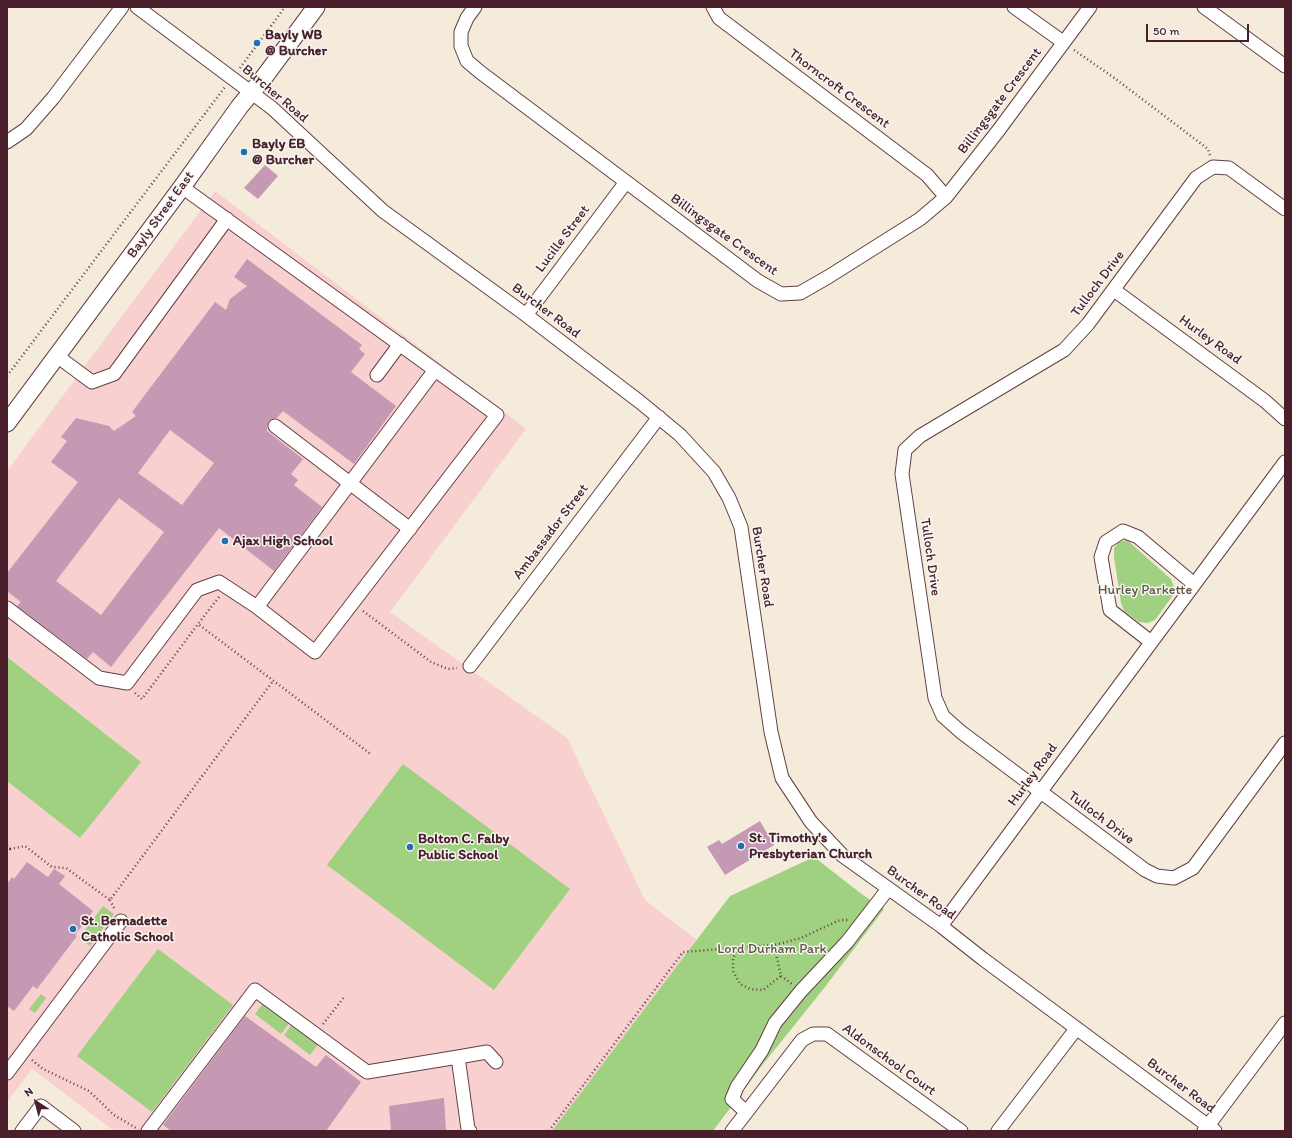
<!DOCTYPE html>
<style>
body{margin:0}
#map{position:relative;width:1292px;height:1138px;overflow:hidden;background:#f5ebdb;font-family:Itim,sans-serif}
canvas{display:block}
.frame{position:absolute;inset:0;border:8px solid #4a1f2b;pointer-events:none}
.north{position:absolute;left:16px;top:1082px;width:40px;height:40px;-webkit-text-stroke:3px #f6f6f2;paint-order:stroke;rotate:324deg;font-size:11px;font-weight:700;line-height:16px;text-align:center;color:#4a1f2b}
.north::after{content:'';display:block;margin:auto;width:14px;height:18px;background:#4a1f2b;clip-path:polygon(50% 0,100% 100%,50% 72%,0 100%)}
.scale{position:absolute;left:1146px;top:24px;width:103px;height:18px;box-sizing:border-box;border:2px solid #4a1f2b;border-top:0;padding-left:5px;font-size:12px;line-height:14px;white-space:nowrap;color:#4a1f2b;-webkit-text-stroke:3px #f6f6f2;paint-order:stroke}
</style>
<div id="map">
<canvas width="1292" height="1138"></canvas>
<div class="frame"></div>
<div class="north">N</div>
<div class="scale">50 m</div>
</div>
<script>
const context = document.querySelector('canvas').getContext('2d');
context.lineJoin = 'round';
function fillPath(path, color) { context.fillStyle = color; context.fill(path, 'evenodd'); }
const shape = rows => new Path2D(rows.map(r => 'M' + r).join(''));
function stroke(path, color, width, dash) { context.strokeStyle = color; context.lineWidth = width; context.lineCap = dash ? 'butt' : 'round'; context.setLineDash(dash || []); context.stroke(path); }
function write(font, color, halo, rows, align = 'center') {
  context.font = font + ' Itim,sans-serif'; context.lineWidth = 3; context.setLineDash([]); context.textBaseline = 'middle'; context.strokeStyle = halo; context.fillStyle = color; for (const [text, x, y, turn = 0] of rows) {
    context.save(); context.translate(x, y); context.rotate((+turn || 0) * Math.PI / 180); context.textAlign = isNaN(turn) ? turn : align; if (halo) context.strokeText(text, 0, 0); context.fillText(text, 0, 0); context.restore();
  }
}
fillPath(shape([
 [215,191,526,429,390,612,567,738,645,900,697,940,552,1131,114,1131,32,1069,7,1102,7,471]
]), '#f7d0cf');
fillPath(shape([
 [1127,540,1171,579,1174,587,1174,594,1155,620,1148,623,1139,622,1124,611,1121,603,1114,557,1114,548,1119,542],
 [7,657,141,762,80,838,7,781],
 [403,764,570,889,494,990,327,865],
 [814,857,863,895,884,909,825,987,760,1068,713,1131,552,1131,730,896],
 [103,906,114,914,90,946,79,938],
 [158,949,233,1005,152,1112,77,1056],
 [41,994,46,998,35,1013,29,1009],
 [264,1002,290,1022,281,1034,255,1014],
 [293,1023,319,1043,310,1055,284,1035]
]), '#a0d180');
fillPath(shape([
 [265,165,278,176,258,199,244,188],
 [247,259,362,345,359,349,365,354,351,372,396,406,354,464,283,411,277,418,272,419,269,421,267,425,267,431,303,459,291,474,298,480,294,485,322,507,274,571,219,528,111,667,93,652,87,659,17,606,21,602,7,591,7,573,78,482,51,462,67,441,61,437,76,418,109,426,114,431,136,416,132,412,215,302,226,310,230,299,247,286,234,277],
 [170,430,214,463,182,505,138,473],
 [119,498,164,532,101,615,56,581],
 [760,821,774,845,725,875,707,847,719,840,722,844],
 [27,862,48,877,54,869,65,876,59,884,93,911,75,935,77,936,37,989,33,986,14,1011,7,1006,7,884,12,877,14,879],
 [245,1016,316,1067,326,1055,361,1082,326,1131,171,1131,163,1125],
 [444,1098,446,1131,391,1131,389,1106]
]), '#c599b4');
const minor = shape([
 [137,7,272,108,383,211,526,315,640,402,680,435,714,472,729,498,741,527,771,732,782,778,811,822,843,856,941,926,983,959,1215,1131],
 [475,7,467,18,461,32,461,46,467,61,480,72,758,281,781,294,800,293,828,277,920,219,946,197,998,131,1090,7],
 [713,7,719,18,927,175,946,197],
 [1014,7,1063,42],
 [1204,7,1285,66],
 [7,142,26,129,53,98,122,7],
 [1285,209,1229,168,1213,167,1196,178,1088,324,1064,350,920,436,905,450,902,474,935,698,943,716,961,732,1145,870,1157,876,1174,878,1193,868,1285,743],
 [1114,290,1265,401,1285,419],
 [526,315,626,182],
 [57,356,92,382,114,374,227,219],
 [377,375,400,344],
 [275,426,410,529],
 [257,607,315,652,497,415,435,370],
 [7,608,99,678,127,683,197,590,219,582,257,607,435,370,182,187],
 [1151,642,1110,610,1101,557,1106,542,1123,531,1138,537,1194,584],
 [470,666,659,417],
 [941,926,1285,462],
 [458,1057,487,1052,496,1062],
 [7,1073,121,921],
 [746,1112,732,1099,737,1087,762,1050,775,1023,801,991,847,942,888,889],
 [22,1131,41,1106,74,1131],
 [148,1131,255,990,367,1072,458,1057,468,1129,470,1131],
 [732,1131,802,1040,813,1034,827,1034,961,1131],
 [998,1131,1076,1029],
 [1204,1131,1285,1023]
]);
const major = shape([
 [7,423,182,187,240,106,262,80,316,7]
]);
stroke(minor, '#643e45', 15);
stroke(major, '#643e45', 19);
stroke(shape([
 [1074,50,1113,77,1208,149,1210,155],
 [240,68,285,7],
 [7,376,225,87],
 [219,597,198,624,372,755],
 [363,611,431,662,448,669,457,668],
 [135,693,142,699,198,624],
 [7,846,10,849,7,849],
 [10,849,25,846,52,867,66,868,110,900,273,681],
 [110,900,115,910],
 [737,948,733,959,733,971,740,984,750,989,763,990,781,976,774,945],
 [781,976,792,984],
 [323,1024,345,996],
 [32,1060,43,1069,89,1091,114,1115,136,1128],
 [549,1131,683,952,774,945,801,938,840,920,848,920]
]), '#643e45', 2.5, [1, 3]);
stroke(minor, '#fff', 13);
stroke(major, '#fff', 17);
for (const [x, y, r, color] of [
 [257,43,4,"#1f6fb2"],
 [244,152,4,"#1f6fb2"],
 [225,541,4,"#1f6fb2"],
 [741,846,4,"#1f6fb2"],
 [410,847,4,"#1f6fb2"],
 [73,929,4,"#1f6fb2"]
]) { const dot = new Path2D(); dot.arc(x, y, r, 0, 2 * Math.PI); context.fillStyle = color; context.fill(dot); stroke(dot, '#f6f6f2', 1.5); }
write('bold 14px', '#4a1f2b', '#f6f6f2', [
 ["Bayly WB",265,35],
 ["@ Burcher",265,51],
 ["Bayly EB",252,144],
 ["@ Burcher",252,160],
 ["Ajax High School",233,541],
 ["St. Timothy's",749,838],
 ["Presbyterian Church",749,854],
 ["Bolton C. Falby",418,839],
 ["Public School",418,855],
 ["St. Bernadette",81,921],
 ["Catholic School",81,937]
], 'left');
write('14px', '#4a1f2b', '#f6f6f2', [
 ["Thorncroft Crescent",839,89,37],
 ["Burcher Road",275,94,40],
 ["Billingsgate Crescent",1000,101,-53],
 ["Bayly Street East",161,215,-54],
 ["Billingsgate Crescent",724,235,36],
 ["Lucille Street",563,239,-53],
 ["Tulloch Drive",1098,284,-53],
 ["Burcher Road",546,311,37],
 ["Hurley Road",1210,340,36],
 ["Ambassador Street",551,532,-53],
 ["Tulloch Drive",930,557,82],
 ["Burcher Road",762,567,81],
 ["Hurley Road",1033,775,-54],
 ["Tulloch Drive",1101,818,37],
 ["Burcher Road",921,893,36],
 ["Aldonschool Court",889,1060,36],
 ["Burcher Road",1181,1086,37]
]);
write('14px', '#645444', '#f6f6f2', [
 ["Hurley Parkette",1145,590],
 ["Lord Durham Park",772,949]
]);
</script>
